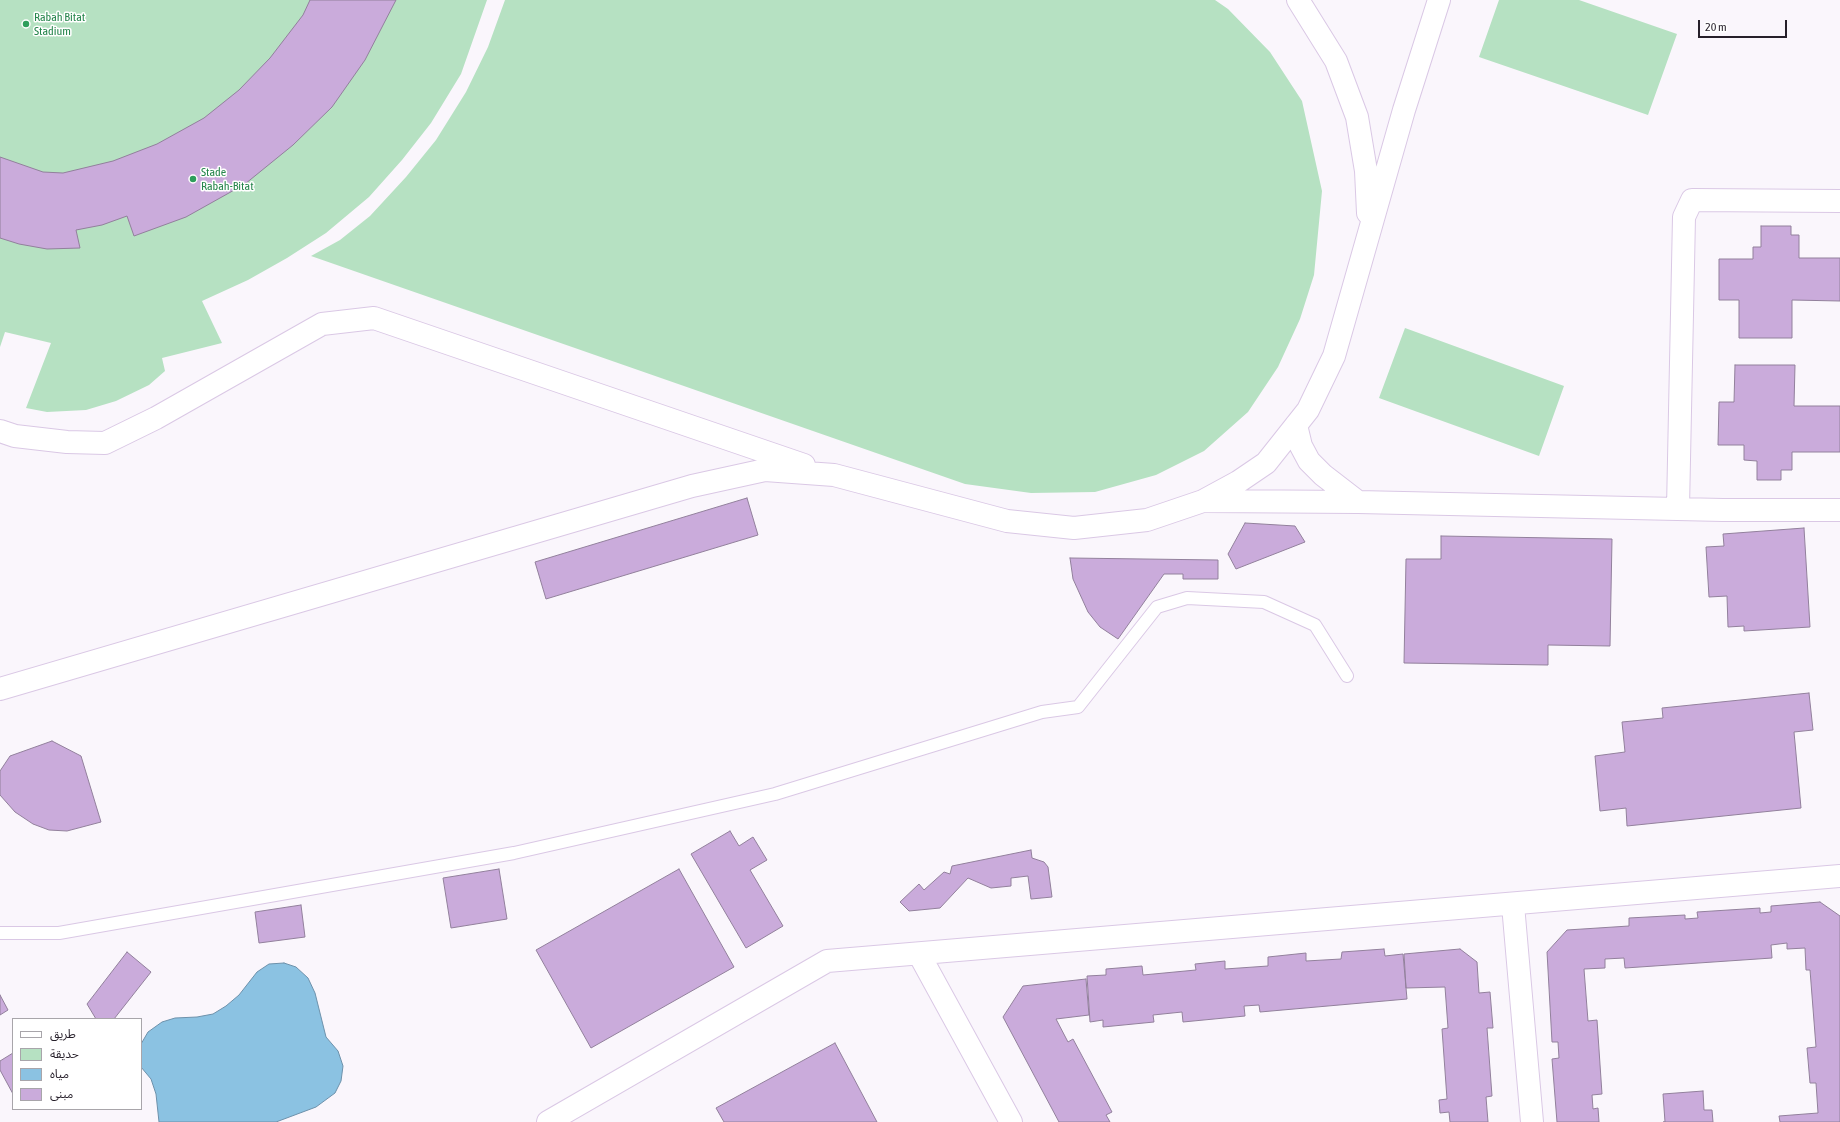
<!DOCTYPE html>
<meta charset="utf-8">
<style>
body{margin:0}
#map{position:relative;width:1840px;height:1122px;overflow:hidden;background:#faf6fc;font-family:"Asap Condensed","Noto Sans Arabic",sans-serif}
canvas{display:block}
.legend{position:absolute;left:12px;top:1018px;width:130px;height:92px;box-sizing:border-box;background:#fff;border:1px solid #a8a5aa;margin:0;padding:5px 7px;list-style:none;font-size:12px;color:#261f2a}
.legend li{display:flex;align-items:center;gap:8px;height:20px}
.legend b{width:20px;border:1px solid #a8a5aa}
.scale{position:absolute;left:1698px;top:20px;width:89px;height:18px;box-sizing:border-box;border:2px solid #261f2a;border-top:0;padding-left:5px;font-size:12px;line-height:14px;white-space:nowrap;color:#261f2a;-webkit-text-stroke:3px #fff;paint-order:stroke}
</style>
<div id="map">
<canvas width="1840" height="1122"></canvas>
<ul class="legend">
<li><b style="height:5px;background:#fff"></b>طريق</li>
<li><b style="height:11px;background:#b6e1c2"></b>حديقة</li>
<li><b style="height:11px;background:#8bc2e2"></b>مياه</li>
<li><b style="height:11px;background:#caabdb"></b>مبنى</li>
</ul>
<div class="scale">20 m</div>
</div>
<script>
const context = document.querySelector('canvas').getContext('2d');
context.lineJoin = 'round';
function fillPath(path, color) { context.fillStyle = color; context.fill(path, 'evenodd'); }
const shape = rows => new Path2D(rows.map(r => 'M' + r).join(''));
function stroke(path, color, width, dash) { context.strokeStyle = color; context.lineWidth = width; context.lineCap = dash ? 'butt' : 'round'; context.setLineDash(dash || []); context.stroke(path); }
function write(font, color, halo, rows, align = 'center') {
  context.font = font + ' "Asap Condensed",sans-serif'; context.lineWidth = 3; context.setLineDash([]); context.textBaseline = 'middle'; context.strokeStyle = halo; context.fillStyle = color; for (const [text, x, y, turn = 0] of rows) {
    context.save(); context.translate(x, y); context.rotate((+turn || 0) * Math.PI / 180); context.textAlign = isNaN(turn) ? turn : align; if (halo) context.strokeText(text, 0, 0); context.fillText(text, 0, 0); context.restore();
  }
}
fillPath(shape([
 [0,0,487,0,461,74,431,123,402,160,369,197,326,233,287,258,248,280,202,301,222,343,162,358,165,371,149,385,116,401,86,410,47,412,26,408,51,343,5,332,0,347],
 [505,0,1215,0,1228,9,1270,52,1302,101,1322,191,1314,275,1300,319,1278,367,1248,412,1204,451,1156,475,1095,492,1031,493,965,484,311,256,340,240,370,216,406,177,436,140,466,92,488,47],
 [1499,0,1579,0,1677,34,1648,115,1479,57],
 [1405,328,1564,386,1539,456,1379,398]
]), '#b6e1c2');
const water = shape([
 [284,963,296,967,308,978,315,993,326,1037,338,1051,343,1066,341,1081,335,1093,316,1107,276,1122,159,1122,156,1094,151,1079,141,1067,141,1044,148,1032,162,1022,175,1018,197,1017,213,1014,226,1006,239,995,257,972,269,964,284,963]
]);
fillPath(water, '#8bc2e2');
stroke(water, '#6d91ab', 1);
const building = shape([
 [310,0,396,0,365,60,332,107,293,145,245,184,186,217,134,236,127,216,102,225,76,230,80,248,47,249,19,244,0,238,0,157,43,172,63,173,113,161,157,144,204,118,239,90,270,58,303,15,310,0],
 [1761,226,1791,226,1791,235,1799,235,1799,258,1840,258,1840,301,1792,300,1792,338,1739,338,1739,300,1719,300,1719,259,1753,259,1753,247,1761,247,1761,226],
 [1735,365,1795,365,1794,406,1840,406,1840,452,1792,452,1792,470,1781,470,1781,480,1757,480,1757,461,1744,460,1744,445,1718,445,1719,402,1734,402,1735,365],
 [747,498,758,535,546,599,535,562,747,498],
 [1245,523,1295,526,1305,542,1236,569,1228,554,1245,523],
 [1804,528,1810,627,1744,631,1744,626,1728,627,1727,596,1709,597,1706,547,1724,546,1723,534,1804,528],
 [1441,536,1612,539,1610,646,1548,645,1548,665,1404,663,1406,559,1441,559,1441,536],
 [1070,558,1218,560,1218,579,1183,579,1183,574,1164,574,1118,639,1100,627,1088,612,1073,579,1070,558],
 [1809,693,1813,730,1794,732,1801,808,1627,826,1626,808,1600,811,1595,756,1625,752,1622,722,1663,718,1662,708,1809,693],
 [52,741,81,756,101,822,67,831,49,830,33,824,15,812,0,795,0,771,10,756,52,741],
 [730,831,739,846,753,837,767,860,750,870,783,926,746,948,691,854,730,831],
 [1031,850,1032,858,1044,862,1048,867,1052,897,1031,899,1028,876,1011,878,1011,886,991,888,968,878,940,908,909,911,900,902,919,884,924,890,944,872,950,874,952,866,1031,850],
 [499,869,507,919,451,928,443,878,499,869],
 [679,869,734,967,591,1048,536,950,679,869],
 [1820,902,1840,916,1840,1122,1780,1122,1779,1116,1818,1113,1816,1083,1810,1083,1807,1048,1816,1047,1810,970,1806,970,1805,948,1787,949,1787,943,1771,945,1772,958,1625,968,1624,958,1605,959,1605,968,1584,969,1588,1021,1597,1020,1602,1094,1592,1095,1593,1109,1598,1108,1599,1122,1557,1122,1552,1059,1559,1058,1558,1042,1552,1042,1547,952,1567,930,1629,926,1629,918,1685,915,1685,919,1698,918,1697,912,1760,908,1760,913,1771,912,1771,906,1820,902],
 [301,905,305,937,259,943,255,912,301,905],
 [1384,949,1385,956,1403,954,1407,999,1260,1012,1259,1005,1244,1006,1245,1016,1183,1022,1182,1012,1153,1015,1154,1022,1103,1027,1103,1020,1090,1022,1087,976,1106,975,1106,969,1142,966,1143,975,1196,970,1195,964,1225,961,1225,969,1268,966,1268,957,1306,953,1306,961,1341,959,1342,952,1384,949],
 [1460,949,1477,962,1479,993,1490,992,1493,1028,1487,1028,1492,1096,1486,1097,1488,1122,1450,1122,1449,1112,1440,1113,1439,1100,1447,1099,1442,1029,1448,1028,1445,987,1406,988,1404,954,1460,949],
 [127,952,151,972,114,1019,96,1019,87,1004,127,952],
 [1086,979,1089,1015,1056,1019,1068,1042,1073,1039,1112,1112,1106,1115,1110,1122,1059,1122,1003,1017,1023,986,1086,979],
 [0,995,8,1010,0,1015,0,995],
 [835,1043,877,1122,724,1122,716,1108,835,1043],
 [13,1053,13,1094,0,1070,0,1061,13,1053],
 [1703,1091,1704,1110,1712,1110,1713,1122,1663,1122,1665,1122,1663,1094,1703,1091]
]);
fillPath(building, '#caabdb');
stroke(building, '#92809c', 1);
const service = shape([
 [0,933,59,933,514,853,775,794,1042,712,1078,707,1157,607,1187,598,1264,602,1315,625,1347,676]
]);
const minor = shape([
 [1298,0,1336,61,1357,117,1366,171,1368,213],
 [1296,425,1301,446,1309,461,1323,475,1358,502],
 [0,431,15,436,67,442,105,443,156,418,322,324,374,318,804,465],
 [1205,501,1358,502,1723,510,1840,510],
 [1678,508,1684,217,1692,200,1840,201],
 [0,689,692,486,765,470,834,475,1007,521,1074,528,1147,520,1203,501,1238,482,1266,463,1308,410,1334,356,1404,110,1439,0],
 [1513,905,1532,1122],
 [919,954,1011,1122],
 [548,1122,827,961,1840,876]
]);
stroke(service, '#dac8e5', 14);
stroke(minor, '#dac8e5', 24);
stroke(service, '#fff', 12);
stroke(minor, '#fff', 22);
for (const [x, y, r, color] of [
 [26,24,4,"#2e9e5b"],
 [193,179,4,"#2e9e5b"]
]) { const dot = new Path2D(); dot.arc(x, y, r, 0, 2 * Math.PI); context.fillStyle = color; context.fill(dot); stroke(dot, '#fff', 1.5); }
write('12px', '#27864d', '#fff', [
 ["Rabah Bitat",34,17],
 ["Stadium",34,31],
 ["Stade",201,172],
 ["Rabah-Bitat",201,186]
], 'left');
</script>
